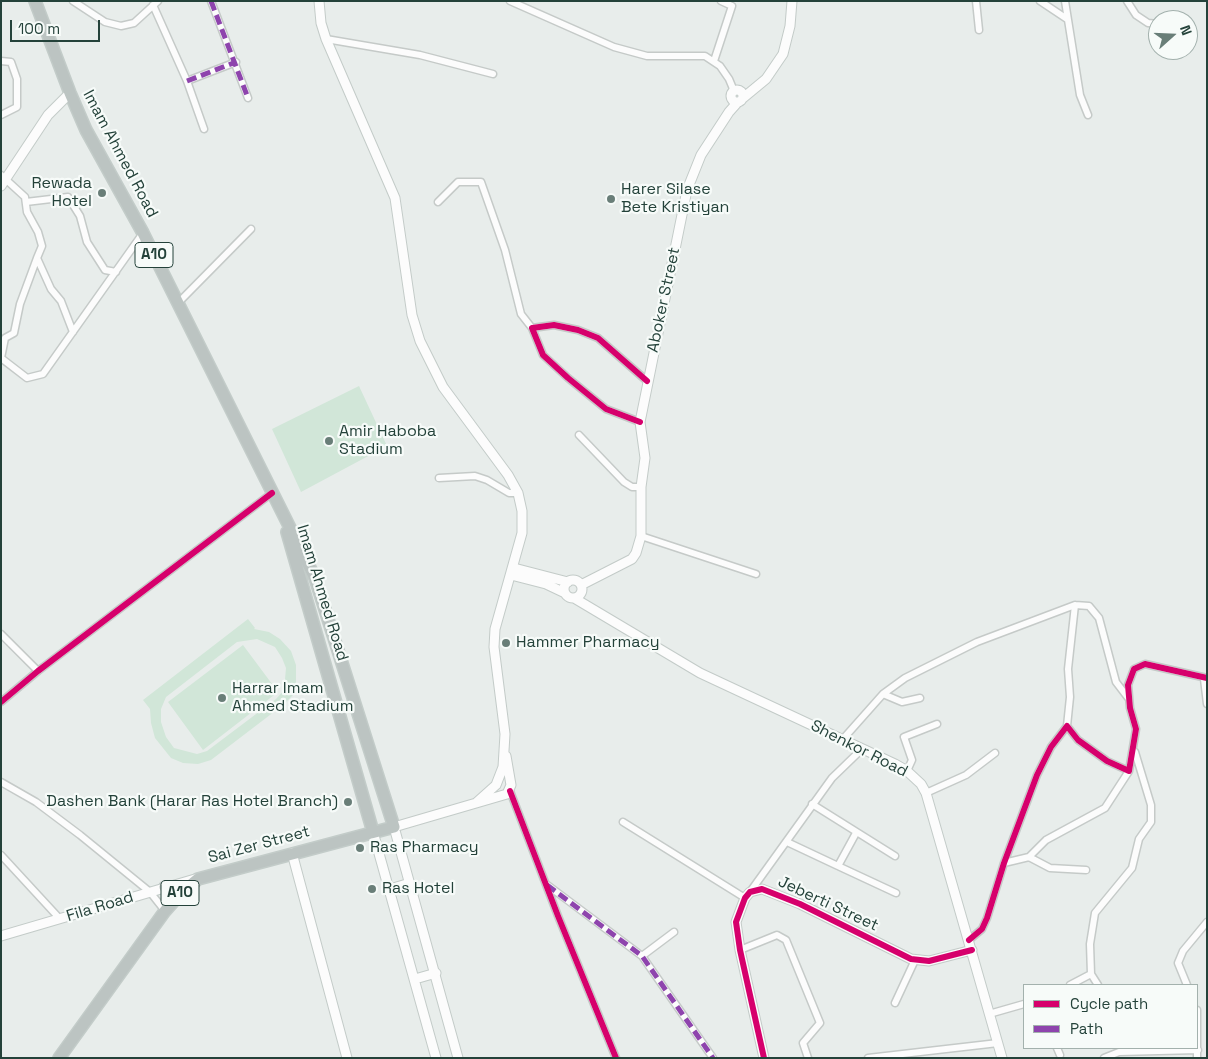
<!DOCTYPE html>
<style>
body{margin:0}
#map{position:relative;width:1208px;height:1059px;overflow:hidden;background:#e8edeb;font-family:"Space Grotesk",sans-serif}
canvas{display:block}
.frame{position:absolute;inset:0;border:2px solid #24423a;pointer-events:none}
.legend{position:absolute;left:1023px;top:984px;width:175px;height:65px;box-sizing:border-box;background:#f7fbf9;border:1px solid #a3b1ad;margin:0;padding:6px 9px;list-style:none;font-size:15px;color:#24423a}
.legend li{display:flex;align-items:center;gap:10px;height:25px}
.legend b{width:25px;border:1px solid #a3b1ad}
.north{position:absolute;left:1148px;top:10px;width:50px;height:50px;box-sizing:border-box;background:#f7fbf9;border:1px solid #a3b1ad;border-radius:50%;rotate:70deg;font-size:14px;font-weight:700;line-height:20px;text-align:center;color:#24423a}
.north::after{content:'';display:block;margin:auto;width:18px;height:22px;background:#697e78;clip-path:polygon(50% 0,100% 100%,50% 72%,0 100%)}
.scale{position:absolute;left:10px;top:20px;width:90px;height:22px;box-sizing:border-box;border:2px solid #24423a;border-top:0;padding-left:6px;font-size:15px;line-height:18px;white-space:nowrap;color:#24423a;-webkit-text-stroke:4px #f7fbf9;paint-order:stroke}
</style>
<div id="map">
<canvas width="1208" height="1059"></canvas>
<div class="frame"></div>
<ul class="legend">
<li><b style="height:6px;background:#d6006c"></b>Cycle path</li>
<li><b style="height:6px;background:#8e44ad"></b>Path</li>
</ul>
<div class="north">N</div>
<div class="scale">100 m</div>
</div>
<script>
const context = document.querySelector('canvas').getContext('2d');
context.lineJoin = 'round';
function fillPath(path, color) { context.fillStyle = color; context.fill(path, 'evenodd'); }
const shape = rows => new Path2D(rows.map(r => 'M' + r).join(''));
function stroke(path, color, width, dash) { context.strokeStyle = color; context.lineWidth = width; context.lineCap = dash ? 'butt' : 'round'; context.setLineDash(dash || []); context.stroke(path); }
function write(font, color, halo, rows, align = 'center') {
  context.font = font + ' "Space Grotesk",sans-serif'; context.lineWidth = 4.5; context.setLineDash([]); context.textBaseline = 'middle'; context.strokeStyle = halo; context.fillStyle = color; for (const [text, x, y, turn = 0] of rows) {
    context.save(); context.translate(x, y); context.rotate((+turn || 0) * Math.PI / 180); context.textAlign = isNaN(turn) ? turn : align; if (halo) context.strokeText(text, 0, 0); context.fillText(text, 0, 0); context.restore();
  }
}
fillPath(shape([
 [359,386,387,446,301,492,272,429],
 [248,619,255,628,254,629,269,632,280,639,291,651,296,665,296,682,293,695,283,705,211,760,198,764,183,763,171,758,155,738,151,723,150,709,143,700],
 [257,639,275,647,282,658,286,668,284,690,276,699,207,751,197,754,174,748,166,737,161,722,161,709,166,697,237,642],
 [243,645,278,692,203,750,168,702]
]), '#d1e6d8');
const street = shape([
 [73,1,105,22,121,26,134,23,158,1],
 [211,1,248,98],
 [510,1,614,47,647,56,705,56,720,66,729,79,734,91],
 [976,1,979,30],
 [1040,1,1067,19],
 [1065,1,1080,95,1088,115],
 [1127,1,1136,15,1148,23,1158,24],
 [153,5,187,81,204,129],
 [326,39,420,55,493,74],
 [1,61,11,62,17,79,17,107,1,115],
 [714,61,732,6,721,1],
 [187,81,236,62],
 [1,175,25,197,27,212,38,232,42,246,37,258,51,289,61,301,73,332],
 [26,202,68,197,80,216,87,242,105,270,116,272],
 [438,202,458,182,481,182,505,250,521,314,532,328],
 [178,303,251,229],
 [1,358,27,378,43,374,143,233],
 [1,358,5,338,14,333,20,304,37,258],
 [640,422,606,409,568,378,543,355,532,328,554,325,578,330,598,338,647,381],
 [579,435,624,482,632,487,641,487],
 [439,478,475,476,487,480,509,493,518,493],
 [641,536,756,574],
 [1,634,38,671],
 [1204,679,1207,704],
 [883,694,902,702,920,698],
 [1,702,38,671,272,493],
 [1067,726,1070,697,1068,669,1075,605],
 [843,739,883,694,905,678,977,642,1075,605,1089,606,1099,618,1116,682,1129,699],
 [907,771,912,760,904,737,937,724],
 [1,782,36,802,80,835,150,892,165,911],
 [510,791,558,916,616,1058],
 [926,793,966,775,995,753],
 [812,804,895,856],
 [623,822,745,898],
 [856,833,838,866,896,893],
 [787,842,838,866],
 [1,855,60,919],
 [1029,857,1050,868,1086,870],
 [1004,863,1029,857,1046,840,1105,808,1129,771],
 [546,884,642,956,713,1058],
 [750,892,832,778,862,749],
 [969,940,982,929,987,918,1004,863,1037,775,1051,747,1067,726,1078,740,1107,761,1129,771,1136,729,1130,708,1128,685,1134,669,1145,664,1207,678],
 [740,950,777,935,786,940,820,1023,803,1043,808,1058],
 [642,956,674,932],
 [1070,985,1091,974],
 [1098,985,1091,974,1090,944,1095,913,1132,868,1139,839,1151,822,1151,805,1135,752],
 [1187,985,1178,963,1183,951,1207,922],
 [895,1003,915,960],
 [989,1014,1024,1004],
 [1057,1048,1060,1055],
 [868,1058,998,1043],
 [1104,1058,1119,1052,1198,1050],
 [1197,1058,1197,1010]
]);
const secondary = shape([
 [319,1,321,23,326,39,395,198,412,315,420,341,443,387,508,475,518,493,522,511,522,533,495,629,494,647,505,734,503,767,496,785,477,802],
 '731 96a6 6 0 1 1 12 0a6 6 0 1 1-12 0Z',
 [743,98,766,79,783,54,790,26,792,1],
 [1,186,48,115,70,93],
 [514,568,568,582],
 [511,575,546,584,565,593],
 '564 589a9 9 0 1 1 18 0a9 9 0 1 1-18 0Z',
 [581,585,632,559,636,553,641,536,641,487,645,458,640,422,687,190,701,155,729,112,737,103],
 [574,598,700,673,895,764,907,771,921,784,926,793,1002,1058],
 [373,832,436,1058],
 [292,853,347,1058],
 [390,889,410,883],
 [1,936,195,879],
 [415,979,436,973],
 [458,1058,394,827,507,794,511,785,506,756],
 [764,1058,740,950,736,922,745,898,750,892,762,889,800,904,911,959,929,961,972,950]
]);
const highway = shape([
 [35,1,70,93,86,130,143,233,315,578,394,827,198,879,180,894,165,911,59,1058],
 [287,532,373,832],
 [165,887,174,900]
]);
stroke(street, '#c5cac8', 9);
stroke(secondary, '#c3cbc8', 11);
stroke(highway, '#c3ccc9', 14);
stroke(street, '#fcfcfc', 6);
stroke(secondary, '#fcfcfc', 9);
stroke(highway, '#bcc4c2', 11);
stroke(shape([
 [211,1,248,98],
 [187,81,236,62],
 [547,885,642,956,713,1058]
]), '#8e44ad', 5, [10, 5]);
stroke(shape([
 [640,422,606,409,568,378,543,355,532,328,554,325,578,330,598,338,647,381],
 [1,702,38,671,272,493],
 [510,791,558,916,616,1058],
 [969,940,982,929,987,918,1004,863,1037,775,1051,747,1067,726,1078,740,1107,761,1129,771,1136,729,1130,708,1128,685,1134,669,1145,664,1207,678],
 [764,1058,740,950,736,922,745,898,750,892,762,889,800,904,911,959,929,961,972,950]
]), '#d6006c', 6);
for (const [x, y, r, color] of [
 [102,193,5,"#697e78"],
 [611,199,5,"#697e78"],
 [329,441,5,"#697e78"],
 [506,643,5,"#697e78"],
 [222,698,5,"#697e78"],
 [348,802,5,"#697e78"],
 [360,848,5,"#697e78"],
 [372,889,5,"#697e78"]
]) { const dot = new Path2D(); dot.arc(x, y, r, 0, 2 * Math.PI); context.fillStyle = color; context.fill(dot); stroke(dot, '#f7fbf9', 2); }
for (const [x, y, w] of [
 [154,255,38],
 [180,893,38]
]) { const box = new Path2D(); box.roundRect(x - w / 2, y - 12.5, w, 25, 4); context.fillStyle = '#f7fbf9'; context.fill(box); stroke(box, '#24423a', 1); }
write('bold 15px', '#24423a', null, [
 ["A10",154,255],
 ["A10",180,893]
]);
write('16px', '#24423a', '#f7fbf9', [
 ["Imam Ahmed Road",120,154,62],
 ["Aboker Street",664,300,-78],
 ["Imam Ahmed Road",322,593,73],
 ["Shenkor Road",859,749,27],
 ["Sai Zer Street",259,845,-15],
 ["Jeberti Street",828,904,25],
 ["Fila Road",100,907,-17]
]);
write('16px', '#24423a', '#f7fbf9', [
 ["Rewada",92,184,"right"],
 ["Hotel",92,202,"right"],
 ["Harer Silase",621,190],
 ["Bete Kristiyan",621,208],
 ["Amir Haboba",339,432],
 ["Stadium",339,450],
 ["Hammer Pharmacy",516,643],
 ["Harrar Imam",232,689],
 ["Ahmed Stadium",232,707],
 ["Dashen Bank (Harar Ras Hotel Branch)",338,802,"right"],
 ["Ras Pharmacy",370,848],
 ["Ras Hotel",382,889]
], 'left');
</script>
